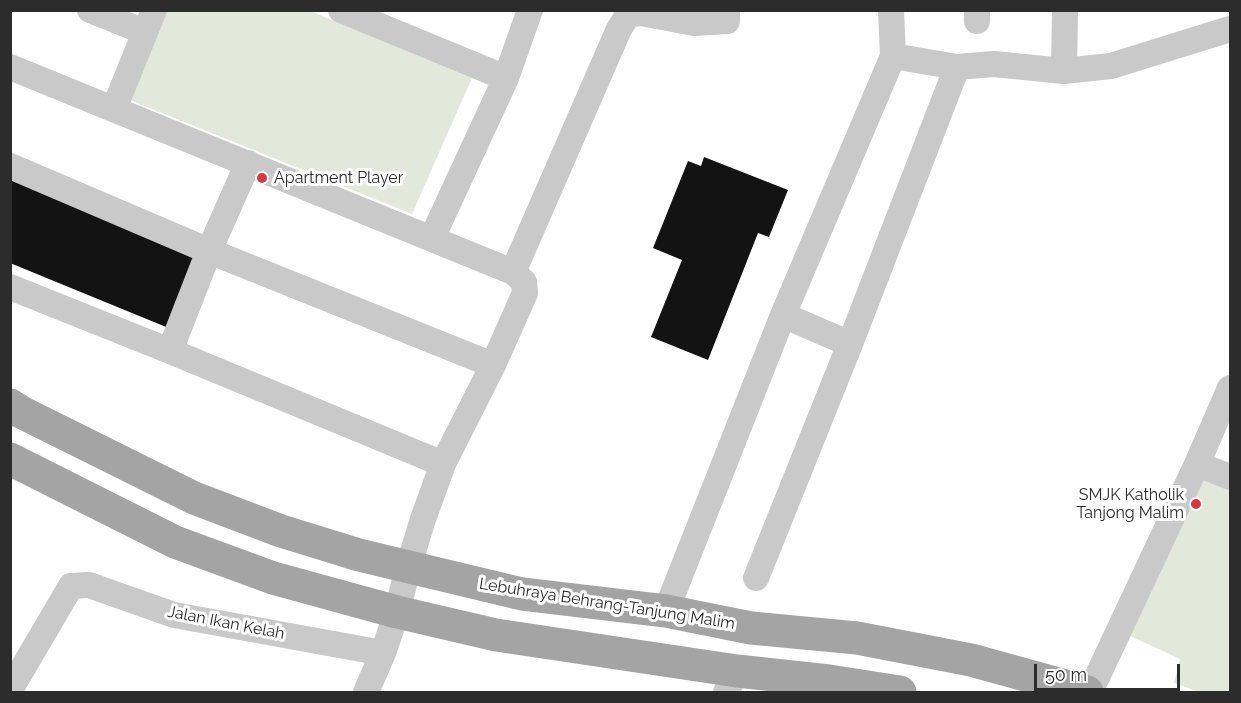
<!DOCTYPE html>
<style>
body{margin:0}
#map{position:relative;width:1241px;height:703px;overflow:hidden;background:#fff;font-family:Raleway,sans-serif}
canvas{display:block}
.frame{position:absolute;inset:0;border:12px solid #2c2c2c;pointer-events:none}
.scale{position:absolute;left:1034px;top:664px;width:146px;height:27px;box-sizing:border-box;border:3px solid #2c2c2c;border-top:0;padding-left:8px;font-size:18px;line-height:21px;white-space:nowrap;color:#2c2c2c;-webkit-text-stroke:4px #fff;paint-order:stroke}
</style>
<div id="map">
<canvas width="1241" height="703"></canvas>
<div class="frame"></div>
<div class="scale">50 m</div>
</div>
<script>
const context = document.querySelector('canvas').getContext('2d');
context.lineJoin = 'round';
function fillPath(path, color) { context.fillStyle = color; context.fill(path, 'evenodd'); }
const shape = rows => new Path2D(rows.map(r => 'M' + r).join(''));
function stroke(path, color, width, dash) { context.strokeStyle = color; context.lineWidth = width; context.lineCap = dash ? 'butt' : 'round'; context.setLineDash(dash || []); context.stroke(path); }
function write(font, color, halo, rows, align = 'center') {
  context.font = font + ' Raleway,sans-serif'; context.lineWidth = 6; context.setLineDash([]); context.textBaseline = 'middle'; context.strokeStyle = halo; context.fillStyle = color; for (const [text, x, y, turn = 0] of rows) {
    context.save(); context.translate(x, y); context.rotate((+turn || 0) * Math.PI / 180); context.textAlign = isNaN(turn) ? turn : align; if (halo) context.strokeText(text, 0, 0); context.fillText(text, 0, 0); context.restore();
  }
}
fillPath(shape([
 [167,11,310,11,472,78,412,214,130,100],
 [1201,480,1215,483,1230,489,1230,692,1199,692,1174,683,1180,659,1128,635]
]), '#e2e9da');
fillPath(shape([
 [704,157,788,190,769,237,758,233,708,360,651,337,682,260,653,248,688,161,701,166],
 [10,179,200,257,171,329,10,263]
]), '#131313');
stroke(shape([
 [90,10,145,32],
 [341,10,506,78],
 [977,10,977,21],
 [893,56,957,67,994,64,1064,71,1111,66,1230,29],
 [10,67,513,272],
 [1064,71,1065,10],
 [114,109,154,10],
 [10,166,209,251,493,365],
 [432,238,506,78,530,10],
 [10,287,170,351,443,464,423,519,408,568,397,612,383,653,366,692],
 [783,315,850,344],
 [170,351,209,251,248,163],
 [443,464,493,365,525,293,524,282,513,272,619,29,628,15,641,13,694,23,727,21,727,10],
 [1197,464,1230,388],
 [756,578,850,344,957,67],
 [666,611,783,315,893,56,891,10],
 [10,690,71,586,89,585,174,615,383,653],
 [726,692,737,671],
 [1090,692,1197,464,1230,477]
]), '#c9c9c9', 26);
stroke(shape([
 [10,405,21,412,194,498,281,531,359,555,522,594,666,611,751,628,857,638,971,660,1087,692],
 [10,459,175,542,273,578,397,612,496,635,737,671,829,681,900,692]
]), '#a4a4a4', 33);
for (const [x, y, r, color] of [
 [262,178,6,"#da3743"],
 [1196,504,6,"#da3743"]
]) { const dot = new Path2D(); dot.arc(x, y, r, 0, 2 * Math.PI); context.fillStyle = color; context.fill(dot); stroke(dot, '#fff', 2); }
write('16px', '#2c2c2c', '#fff', [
 ["Apartment Player",274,178],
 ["SMJK Katholik",1184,495,"right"],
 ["Tanjong Malim",1184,513,"right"]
], 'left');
write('16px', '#2c2c2c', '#fff', [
 ["Lebuhraya Behrang-Tanjung Malim",607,604,9],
 ["Jalan Ikan Kelah",226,623,11]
]);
</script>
